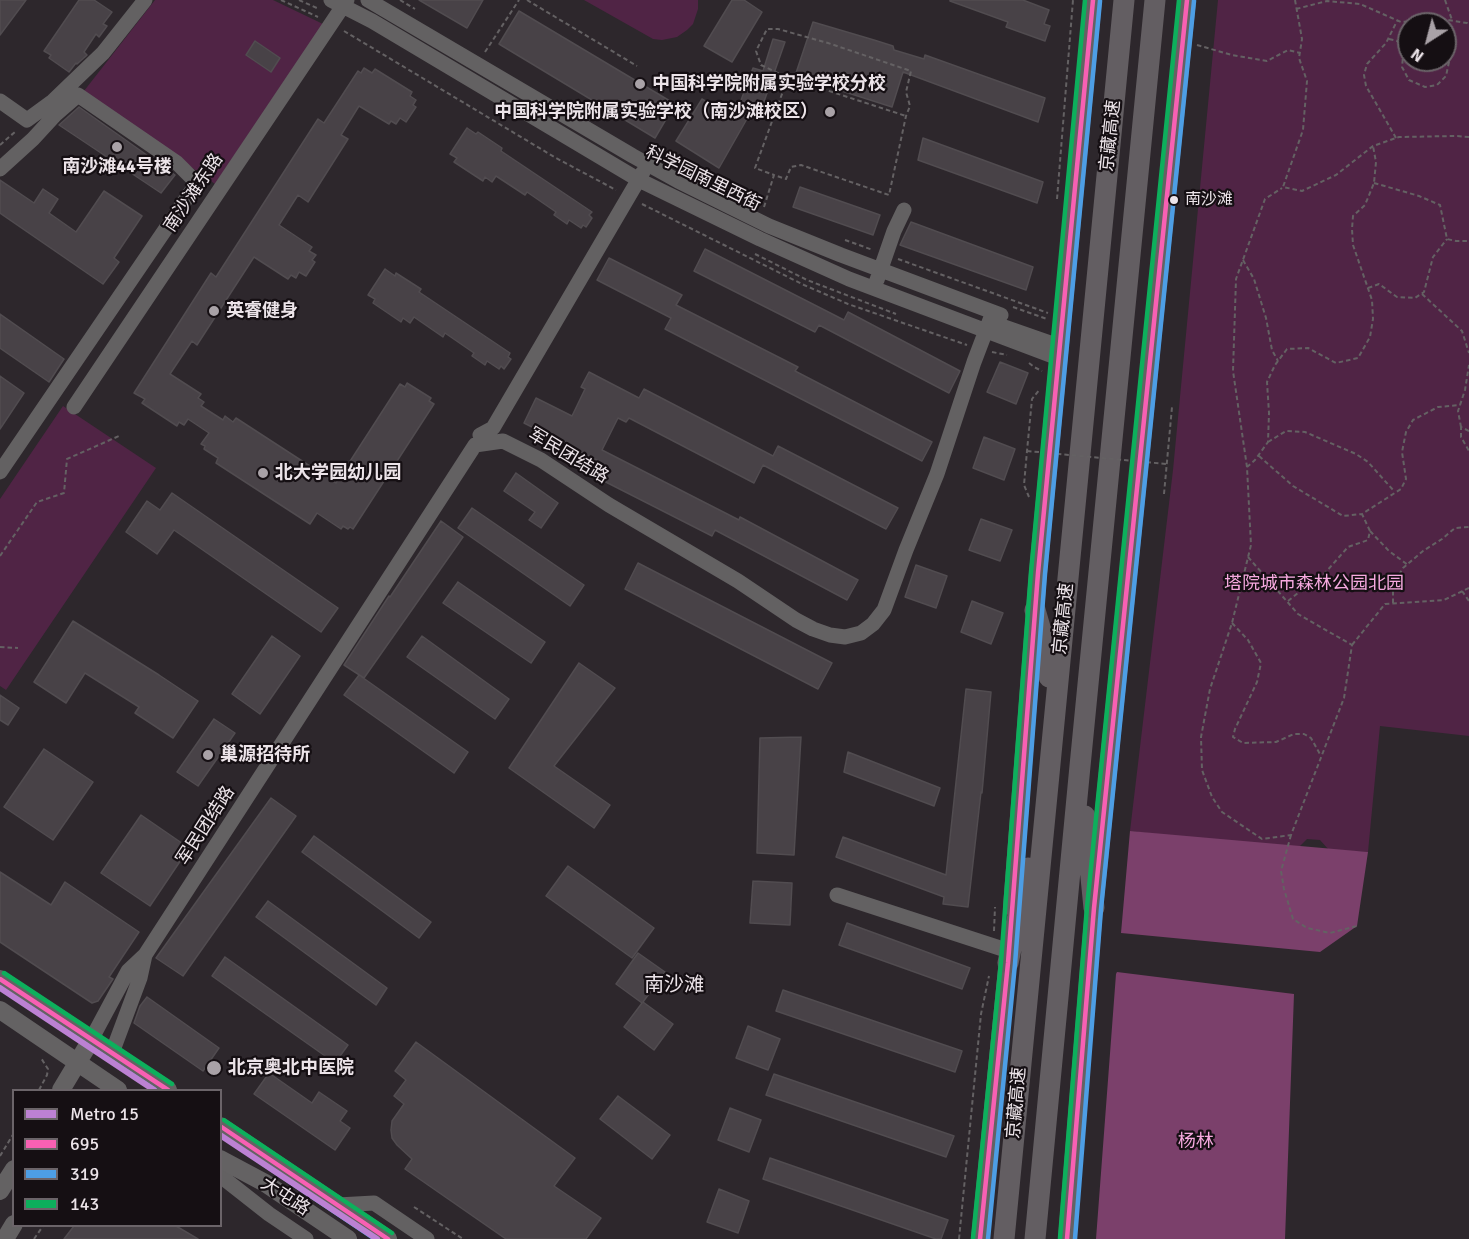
<!DOCTYPE html>
<meta charset="utf-8">
<style>
body{margin:0}
#map{position:relative;width:1469px;height:1239px;overflow:hidden;background:#2d272c;font-family:Signika,sans-serif}
canvas{display:block}
.legend{position:absolute;left:12px;top:1089px;width:210px;height:138px;box-sizing:border-box;background:#150f13;border:2px solid #6b6469;margin:0;padding:8px 10px;list-style:none;font-size:18px;color:#ece4e9}
.legend li{display:flex;align-items:center;gap:12px;height:30px}
.legend b{width:30px;border:2px solid #6b6469}
.north{position:absolute;left:1397px;top:12px;width:60px;height:60px;box-sizing:border-box;background:#150f13;border:2px solid #6b6469;border-radius:50%;rotate:216deg;font-size:16px;font-weight:700;line-height:24px;text-align:center;color:#ece4e9}
.north::after{content:'';display:block;margin:auto;width:21px;height:27px;background:#a9a2a7;clip-path:polygon(50% 0,100% 100%,50% 72%,0 100%)}
</style>
<div id="map">
<canvas width="1469" height="1239"></canvas>
<ul class="legend">
<li><b style="height:8px;background:#bc81d3"></b>Metro 15</li>
<li><b style="height:8px;background:#f860b3"></b>695</li>
<li><b style="height:8px;background:#4d9ee5"></b>319</li>
<li><b style="height:8px;background:#0daf5c"></b>143</li>
</ul>
<div class="north">N</div>
</div>
<script>
const context = document.querySelector('canvas').getContext('2d');
context.lineJoin = 'round';
function fillPath(path, color) { context.fillStyle = color; context.fill(path, 'evenodd'); }
const shape = rows => new Path2D(rows.map(r => 'M' + r).join(''));
function stroke(path, color, width, dash) { context.strokeStyle = color; context.lineWidth = width; context.lineCap = dash ? 'butt' : 'round'; context.setLineDash(dash || []); context.stroke(path); }
function write(font, color, halo, rows, align = 'center') {
  context.font = font + ' Signika,"Noto Sans SC",sans-serif'; context.lineWidth = 4.5; context.setLineDash([]); context.textBaseline = 'middle'; context.strokeStyle = halo; context.fillStyle = color; for (const [text, x, y, turn = 0] of rows) {
    context.save(); context.translate(x, y); context.rotate((+turn || 0) * Math.PI / 180); context.textAlign = isNaN(turn) ? turn : align; if (halo) context.strokeText(text, 0, 0); context.fillText(text, 0, 0); context.restore();
  }
}
fillPath(shape([
 [155,0,273,0,323,24,215,184,84,91],
 [584,0,698,0,698,9,693,24,687,30,677,37,662,40,653,39,646,35],
 [1218,0,1469,0,1469,736,1380,726,1368,852,1329,850,1320,840,1307,839,1296,850,1130,831,1173,470],
 [1409,24,1445,24,1445,60,1409,60],
 [63,406,156,468,6,690,0,686,0,499]
]), '#502445');
fillPath(shape([
 [1130,831,1368,852,1357,926,1320,952,1121,933],
 [1117,972,1294,994,1285,1239,1096,1239,1116,974]
]), '#7b406b');
const building = shape([
 [0,0,26,0,0,35,0,0],
 [79,0,94,0,112,12,103,24,107,26,99,37,96,34,84,52,87,55,86,56,77,64,76,63,69,72,49,58,51,55,44,51,79,0],
 [419,0,483,0,467,28,419,0],
 [732,0,744,0,762,12,732,62,704,46,732,0],
 [950,0,1023,0,1049,10,1044,24,1050,26,1045,41,1006,27,1008,22,950,1,950,0],
 [519,11,675,104,655,138,499,44,519,11],
 [813,22,874,40,893,46,894,50,924,59,925,55,1045,98,1038,122,903,72,892,107,795,76,813,22],
 [773,39,785,42,760,113,752,110,719,168,676,141,702,99,734,119,753,68,763,71,773,39],
 [255,41,280,58,271,72,246,55,255,41],
 [364,68,372,73,375,69,412,92,410,96,416,100,413,105,416,107,406,122,400,118,396,124,391,121,389,124,359,106,341,135,348,139,308,202,298,195,279,225,312,247,309,251,316,255,312,260,315,262,306,276,299,272,296,278,291,275,288,279,254,257,197,345,192,341,170,374,201,394,198,398,204,402,201,406,223,420,225,416,233,422,236,418,336,483,400,384,405,387,407,383,431,398,429,401,434,404,353,529,350,527,348,529,343,526,341,529,317,513,310,524,216,463,218,458,204,449,205,446,201,444,209,433,188,419,184,425,179,422,177,426,142,403,145,399,134,393,211,273,216,277,318,119,324,123,358,71,361,73,364,68],
 [79,107,175,175,161,193,59,125,79,107],
 [467,128,476,134,478,132,502,148,501,151,592,212,589,215,592,218,586,227,583,225,581,228,569,220,567,224,554,215,556,212,527,192,525,195,496,176,492,182,485,177,483,181,454,162,457,158,450,154,467,128],
 [923,138,1043,182,1037,203,918,160,923,138],
 [0,180,34,203,43,189,58,199,49,213,76,232,104,191,142,216,114,258,119,262,103,284,0,213,0,180],
 [800,187,880,215,873,235,793,207,800,187],
 [911,222,1033,267,1026,290,900,245,911,222],
 [705,249,844,320,848,312,960,371,949,393,819,325,815,332,694,271,705,249],
 [609,258,682,295,676,305,798,367,795,371,932,442,922,461,665,329,671,318,597,280,609,258],
 [385,269,395,276,396,273,421,289,419,292,510,353,508,357,511,359,504,369,501,366,499,369,487,361,485,365,472,356,474,353,445,333,443,337,414,317,410,323,403,318,401,322,373,303,375,299,368,295,385,269],
 [0,314,64,359,49,382,0,348,0,314],
 [1000,362,1028,373,1016,404,987,392,1000,362],
 [589,372,639,398,644,389,773,456,778,446,898,508,886,529,763,465,754,483,629,418,626,422,618,418,602,450,739,520,740,517,858,580,847,600,715,530,712,536,590,474,597,460,524,423,536,398,572,416,585,389,581,387,589,372],
 [0,376,24,393,0,429,0,376],
 [984,437,1015,449,1004,480,973,468,984,437],
 [516,473,558,503,541,528,529,520,535,512,504,491,516,473],
 [172,493,338,608,321,632,174,530,157,554,126,532,147,501,160,510,172,493],
 [472,508,584,585,570,606,458,528,472,508],
 [981,519,1012,530,1000,561,969,550,981,519],
 [441,521,463,537,364,678,344,665,389,596,390,597,441,521],
 [638,563,832,663,818,689,625,589,638,563],
 [916,565,947,576,936,608,905,597,916,565],
 [458,582,545,642,531,663,443,603,458,582],
 [972,601,1003,613,991,644,961,632,972,601],
 [73,621,159,675,198,701,173,738,135,713,139,707,85,673,66,703,34,682,73,621],
 [272,636,300,656,260,714,232,694,272,636],
 [422,636,509,699,495,719,407,657,422,636],
 [579,663,615,688,554,766,610,805,594,828,509,768,579,663],
 [359,675,468,752,454,773,344,695,359,675],
 [966,689,991,692,982,793,981,792,968,907,943,904,944,897,836,857,843,837,946,875,966,689],
 [0,695,19,708,8,725,0,720,0,695],
 [214,719,235,733,198,786,177,772,214,719],
 [801,737,794,855,757,853,760,738,801,737],
 [44,749,93,782,53,840,4,807,44,749],
 [848,752,940,788,934,806,844,772,848,752],
 [271,798,296,816,183,976,156,958,271,798],
 [141,815,189,848,150,906,101,873,141,815],
 [314,836,431,922,419,938,302,852,314,836],
 [568,866,654,928,632,958,546,896,568,866],
 [0,872,51,905,65,882,139,932,109,977,113,979,98,1001,92,1003,0,942,0,872],
 [753,881,792,883,790,925,750,923,753,881],
 [268,901,387,988,376,1005,256,917,268,901],
 [847,923,970,968,962,989,839,945,847,923],
 [638,953,665,972,643,1002,673,1024,654,1050,624,1027,642,1003,616,984,638,953],
 [225,957,348,1045,335,1063,212,976,225,957],
 [783,990,962,1051,955,1072,776,1011,783,990],
 [147,997,219,1048,203,1071,134,1023,140,1006,147,997],
 [748,1026,780,1039,768,1070,736,1058,748,1026],
 [416,1042,575,1158,554,1186,601,1218,586,1239,506,1239,405,1169,412,1159,397,1145,392,1138,391,1130,392,1121,404,1104,394,1096,406,1080,395,1071,416,1042],
 [269,1073,312,1103,319,1092,347,1111,340,1121,350,1128,335,1150,254,1094,269,1073],
 [774,1074,954,1136,946,1157,766,1095,774,1074],
 [618,1096,670,1135,652,1159,600,1119,618,1096],
 [730,1108,761,1120,749,1152,718,1140,730,1108],
 [770,1158,948,1220,941,1239,936,1239,763,1179,770,1158],
 [719,1189,749,1201,738,1233,707,1222,719,1189],
 [74,1226,176,1226,198,1239,64,1239,74,1226]
]);
fillPath(building, '#484247');
stroke(building, '#514c50', 1.5);
stroke(shape([
 [281,0,318,17],
 [299,0,319,9],
 [400,0,415,9],
 [527,0,637,66],
 [1295,0,1302,39,1299,58,1307,81,1303,130,1283,187,1302,191,1336,175,1373,146,1399,137,1456,136,1469,137],
 [1445,0,1452,20],
 [1296,9,1327,1,1360,4,1401,22,1442,19,1467,23,1469,25],
 [344,31,556,158,616,190],
 [1389,39,1397,41,1404,46,1402,67,1409,80,1425,87,1437,85,1446,76,1449,62,1445,58],
 [1197,45,1232,55,1267,61,1288,50,1300,53],
 [485,52,519,0],
 [786,77,906,116],
 [1396,138,1366,86,1364,75,1367,64,1386,43,1397,21],
 [0,145,16,131],
 [1374,183,1419,196,1440,205,1447,239,1456,241,1469,241],
 [1057,199,1073,0],
 [642,204,804,285,848,304,967,345],
 [764,207,774,175,786,179,791,167,801,165,889,195,906,116,910,106,906,92,911,71,828,43,778,29,767,29,756,51,761,65,786,77,786,83,755,168,774,175],
 [845,240,873,250],
 [755,254,807,280,896,314],
 [898,259,1048,313],
 [1243,260,1254,279,1266,318,1272,350,1278,361],
 [1368,288,1379,284,1397,297,1415,298,1424,292,1433,257,1447,239],
 [1422,294,1462,331,1469,353],
 [1013,307,1047,319],
 [992,352,1007,355],
 [1029,363,1034,367,1042,371],
 [1461,427,1458,411,1465,390,1469,365],
 [1469,431,1461,427,1461,437,1469,451],
 [1268,442,1286,431,1305,432,1356,454,1368,462,1394,491],
 [1259,456,1293,486,1343,516,1362,514],
 [1247,467,1233,371,1236,279,1265,199,1282,188],
 [1164,494,1172,407],
 [1029,497,1024,485,1027,451,1032,399,1040,389],
 [1370,531,1389,551,1408,565],
 [0,556,37,502,64,493,67,459,119,436],
 [1248,557,1298,614,1352,645,1344,698,1291,835,1262,839,1222,812,1212,797,1202,770,1201,737,1210,689,1232,623,1251,545,1247,467,1255,460,1268,442,1269,413,1267,382,1275,365,1287,349,1308,348,1336,363,1358,358,1370,337,1373,319,1372,300,1353,245,1352,229,1353,216,1365,205,1374,183,1376,162,1373,146],
 [1462,591,1469,601],
 [1288,601,1308,585,1317,582,1348,547,1368,540,1370,531,1362,514,1401,489,1406,479,1402,452,1406,432,1413,420,1438,407,1460,405],
 [1393,603,1393,585,1403,568,1423,551,1442,539,1455,528,1469,527],
 [1232,623,1248,640,1261,663,1257,682,1235,729,1233,737,1243,743,1276,742,1294,734,1304,734,1311,738,1321,756],
 [1352,645,1385,604,1444,600,1469,588],
 [0,647,18,648],
 [1291,835,1281,871,1284,889,1293,919,1307,928,1330,933,1357,926],
 [994,931,995,907],
 [39,1090,47,1075,48,1069,41,1058],
 [0,1156,14,1133],
 [414,1207,463,1239],
 [34,1239,43,1226],
 [959,1239,981,1014,989,976]
]), '#646163', 2, [4.5, 3]);
stroke(shape([
 [331,0,372,21,639,180,760,239,849,279,1058,358],
 [368,0,633,156,678,181,769,226,841,255,1001,315],
 [0,101,27,120,53,101,103,53,145,0],
 [0,169,33,139,56,114,78,95,177,163,197,183,0,472],
 [877,280,894,231,904,210],
 [996,324,1059,346],
 [74,407,347,0],
 [480,435,493,428,643,172],
 [837,895,1009,951],
 [91,1040,128,971,145,955,475,445,503,441,541,460,609,505,738,581,796,620,813,629,830,635,845,637,861,633,873,624,884,610,906,550,937,474,974,362,993,312],
 [112,1053,140,978,145,955],
 [220,1162,227,1181,269,1214,306,1239],
 [338,1205,374,1203,427,1239]
]), '#636162', 15);
stroke(shape([
 [1012,907,1038,573,1093,0],
 [0,979,168,1090],
 [0,1010,118,1090],
 [61,1090,91,1040],
 [220,1126,388,1239],
 [220,1159,265,1183,348,1239],
 [0,1191,14,1169],
 [5,1239,14,1224],
 [980,1239,1009,949],
 [1067,1239,1094,908,1187,0]
]), '#646263', 18);
stroke(shape([
 [1035,610,1045,645,1049,677],
 [1085,816,1094,908],
 [1008,963,1028,868],
 [1004,1239,1124,0],
 [1035,1239,1080,766,1155,0]
]), '#635e62', 21);
stroke(shape([
 [1027,451,1166,464]
]), '#646163', 2, [4.5, 3]);
stroke(shape([
 [0,979,168,1090],
 [220,1126,388,1239],
 [980,1239,1008,963,1038,573,1093,0],
 [1067,1239,1094,908,1187,0]
]), '#f860b3', 4.5);
stroke(shape([
 [0,988,155,1090],
 [220,1135,375,1239],
 [988,1239,1015,964,1045,574,1100,1],
 [1075,1239,1101,909,1194,1]
]), '#4d9ee5', 4.5);
stroke(shape([
 [4,973,172,1084],
 [224,1120,392,1233],
 [973,1238,1001,962,1031,572,1085,0],
 [1060,1238,1087,907,1179,0]
]), '#0daf5c', 4.5);
stroke(shape([
 [0,988,154,1090],
 [220,1135,377,1239]
]), '#bc81d3', 6);
for (const [x, y, r, color] of [
 [640,84,6,"#a9a2a7"],
 [830,112,6,"#a9a2a7"],
 [117,147,6,"#a9a2a7"],
 [1174,200,5,"#ece4e9"],
 [214,311,6,"#a9a2a7"],
 [263,473,6,"#a9a2a7"],
 [208,755,6,"#a9a2a7"],
 [214,1068,8,"#a9a2a7"]
]) { const dot = new Path2D(); dot.arc(x, y, r, 0, 2 * Math.PI); context.fillStyle = color; context.fill(dot); stroke(dot, '#150f13', 2); }
write('16px', '#ece4e9', '#150f13', [
 ["南沙滩",1185,200]
], 'left');
write('bold 18px', '#ece4e9', '#150f13', [
 ["中国科学院附属实验学校分校",652,84],
 ["中国科学院附属实验学校（南沙滩校区）",818,112,"right"],
 ["南沙滩44号楼",117,167,"center"],
 ["英睿健身",226,311],
 ["北大学园幼儿园",275,473],
 ["巢源招待所",220,755],
 ["北京奥北中医院",228,1068]
], 'left');
write('18px', '#ece4e9', '#150f13', [
 ["京藏高速",1111,136,-84],
 ["科学园南里西街",703,179,26],
 ["南沙滩东路",194,193,-56],
 ["军民团结路",568,456,31],
 ["京藏高速",1064,619,-84],
 ["军民团结路",206,826,-57],
 ["京藏高速",1017,1103,-85],
 ["大屯路",285,1197,33]
]);
write('18px', '#f6a9df', '#150f13', [
 ["塔院城市森林公园北园",1314,584],
 ["杨林",1196,1142]
]);
write('20px', '#ece4e9', '#150f13', [
 ["南沙滩",674,986]
]);
</script>
